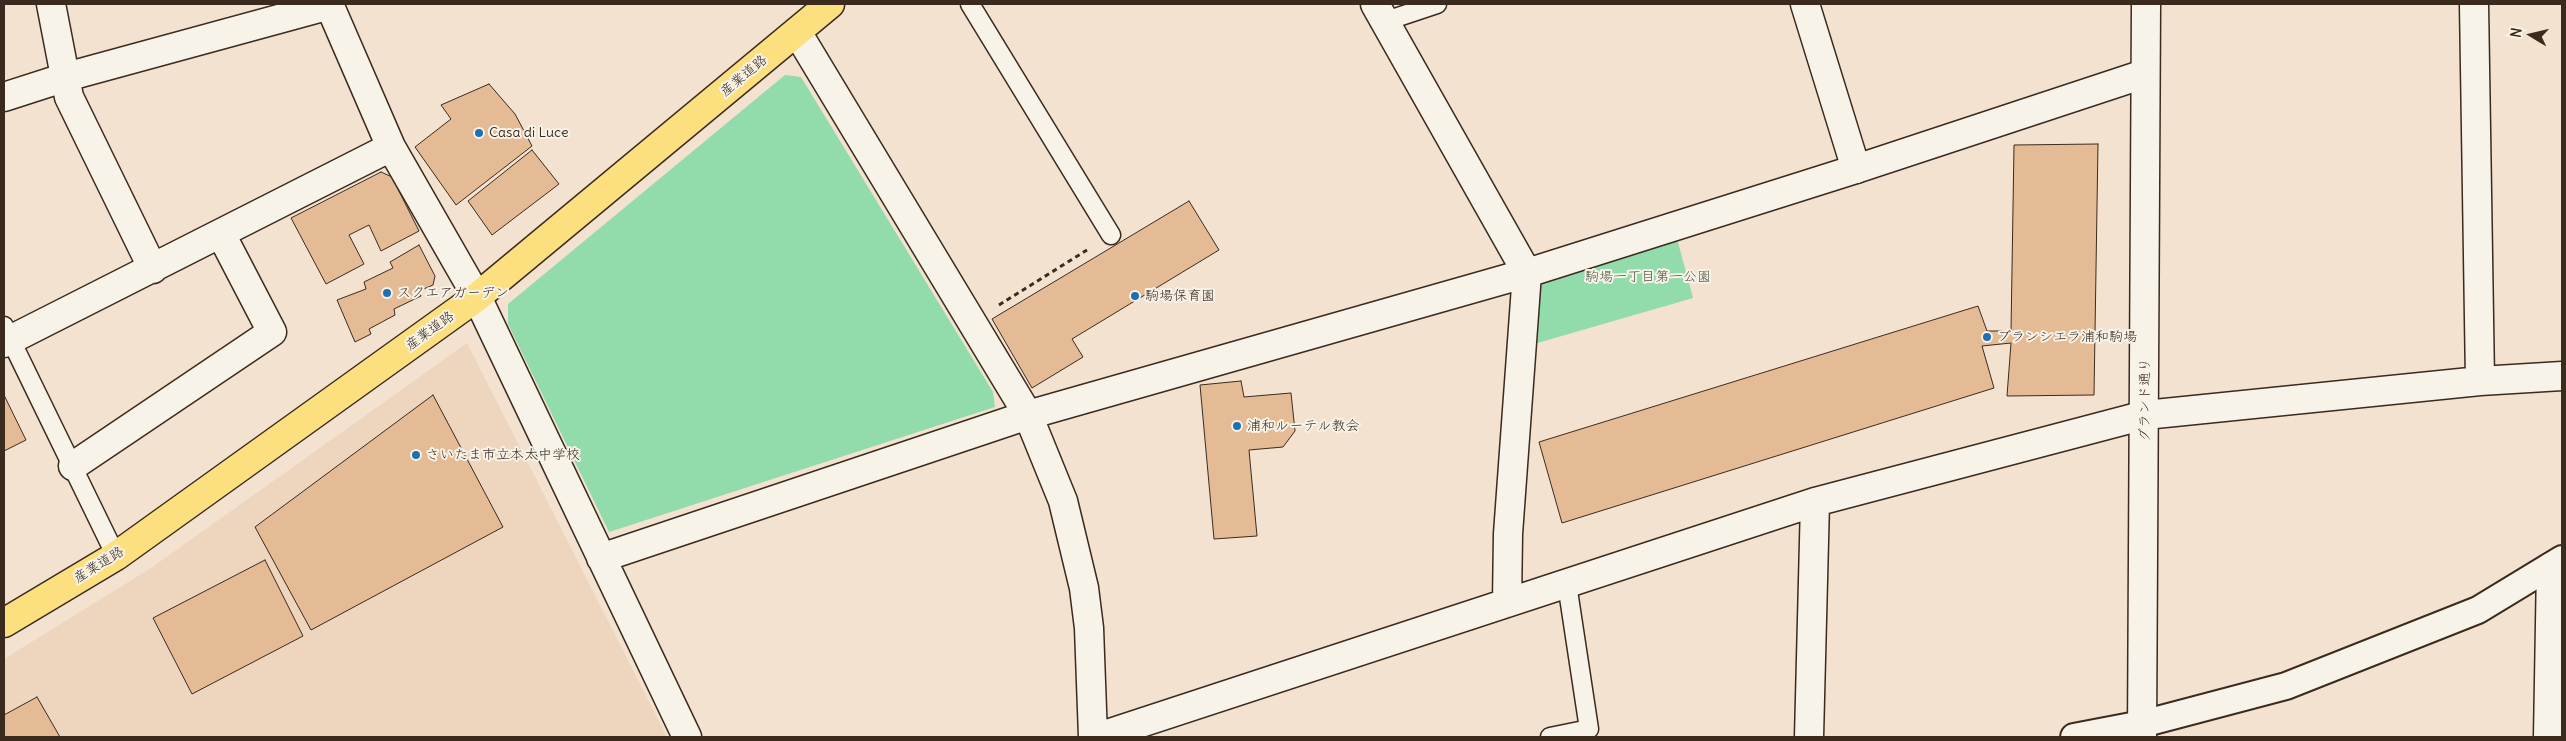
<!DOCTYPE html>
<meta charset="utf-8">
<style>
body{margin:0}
#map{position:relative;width:2566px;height:741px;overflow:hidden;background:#f2e2cf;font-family:Delius,sans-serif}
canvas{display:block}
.frame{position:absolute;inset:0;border:5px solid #3b2a1e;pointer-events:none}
.north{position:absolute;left:2506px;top:10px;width:50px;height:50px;-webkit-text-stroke:4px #f7f3e8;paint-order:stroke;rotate:279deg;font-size:14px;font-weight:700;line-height:20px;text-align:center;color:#3b2a1e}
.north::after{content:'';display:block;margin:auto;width:18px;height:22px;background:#3b2a1e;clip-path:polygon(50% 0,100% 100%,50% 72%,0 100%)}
</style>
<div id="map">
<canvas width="2566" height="741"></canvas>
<div class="frame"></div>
<div class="north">N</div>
</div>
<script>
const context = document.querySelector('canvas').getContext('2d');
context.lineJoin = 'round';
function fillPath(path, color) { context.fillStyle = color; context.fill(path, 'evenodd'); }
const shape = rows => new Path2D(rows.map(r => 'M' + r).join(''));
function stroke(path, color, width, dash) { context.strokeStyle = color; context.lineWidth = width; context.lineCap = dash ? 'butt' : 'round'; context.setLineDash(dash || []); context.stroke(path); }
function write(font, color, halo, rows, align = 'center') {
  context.font = font + ' Delius,"Klee One",sans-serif'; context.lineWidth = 4; context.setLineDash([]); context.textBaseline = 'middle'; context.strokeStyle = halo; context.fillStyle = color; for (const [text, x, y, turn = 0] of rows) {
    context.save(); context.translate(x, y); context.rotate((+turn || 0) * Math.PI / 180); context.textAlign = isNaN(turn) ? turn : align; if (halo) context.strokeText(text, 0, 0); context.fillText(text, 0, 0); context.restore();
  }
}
fillPath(shape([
 [467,343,667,737,4,737,4,659,151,568]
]), '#eed6be');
fillPath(shape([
 [785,75,801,77,993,392,995,407,609,532,508,324,508,304],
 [1676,235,1693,298,1534,344,1537,287,1548,276]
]), '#92dbab');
const building = shape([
 [489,84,515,114,532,146,456,205,415,147,451,119,441,105,489,84],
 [2098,144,2094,395,2007,396,2011,343,1982,346,1994,388,1562,523,1539,442,1978,306,1987,331,2011,331,2014,145,2098,144],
 [532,150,559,184,492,235,468,201,532,150],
 [381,172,392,177,419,231,381,251,369,225,349,235,364,264,326,284,291,218,381,172],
 [1189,201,1219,250,1072,339,1083,357,1032,388,992,319,1189,201],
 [419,245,435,276,433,285,419,291,421,296,394,309,395,315,369,329,371,334,355,342,337,300,366,289,364,282,393,268,390,262,419,245],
 [1241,381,1244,397,1291,393,1295,431,1283,447,1249,450,1257,536,1214,539,1200,385,1241,381],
 [4,395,26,440,4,451,4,395],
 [433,395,503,527,311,630,255,527,433,395],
 [265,560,303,636,192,694,153,618,265,560],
 [37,697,60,737,4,737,4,715,37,697]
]);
fillPath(building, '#e5bb95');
stroke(building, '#3b2a1e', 1);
const service = shape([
 [970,4,1111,235],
 [1386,21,1437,4],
 [4,326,116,556],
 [1550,737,1589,729,1567,584]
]);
const pedestrian = shape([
 [2074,737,2142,724,2286,686,2478,610,2562,559]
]);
const minor = shape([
 [51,4,69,97,153,269],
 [329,4,391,147,477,297,687,737],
 [1375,4,1527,273,1508,534,1507,603],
 [2474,4,2480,381],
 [797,32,1028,415,1063,501,1084,588,1089,628,1093,737],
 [4,97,66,77,330,5],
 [4,343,391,147],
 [73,466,272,332,221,234],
 [601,558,1028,415,1527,273,1856,169,2144,74],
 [1098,737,1815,502,2145,415,2480,381,2562,376],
 [1809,737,1815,502],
 [2548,737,2551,567]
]);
const tertiary = shape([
 [1805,4,1856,169],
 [2142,737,2146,4]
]);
const primary = shape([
 [4,623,116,556,477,297,830,4]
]);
stroke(service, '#3b2a1e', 21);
stroke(pedestrian, '#3b2a1e', 30);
stroke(minor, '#3b2a1e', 31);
stroke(tertiary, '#3b2a1e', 31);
stroke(primary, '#3b2a1e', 31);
stroke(shape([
 [999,305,1087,250]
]), '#3b2a1e', 3, [5, 4]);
stroke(service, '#f7f3e8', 18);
stroke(pedestrian, '#f7f3e8', 26);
stroke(minor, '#f7f3e8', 28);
stroke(tertiary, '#f7f3e8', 28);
stroke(primary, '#fce080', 28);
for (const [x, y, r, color] of [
 [479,133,5,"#1f6fb2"],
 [387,293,5,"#1f6fb2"],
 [1135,296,5,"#1f6fb2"],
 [1987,337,5,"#1f6fb2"],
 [1237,426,5,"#1f6fb2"],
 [416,455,5,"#1f6fb2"]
]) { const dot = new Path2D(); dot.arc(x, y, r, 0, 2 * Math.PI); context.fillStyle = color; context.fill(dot); stroke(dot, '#f7f3e8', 2); }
write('14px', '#3b2a1e', '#f7f3e8', [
 ["産業道路",744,76,-40],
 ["産業道路",430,331,-36],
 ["グランド通り",2145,400,-90],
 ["産業道路",99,565,-32]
]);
write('14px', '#3b2a1e', '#f7f3e8', [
 ["Casa di Luce",489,133],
 ["スクエアガーデン",397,293],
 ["駒場保育園",1145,296],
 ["ブランシエラ浦和駒場",1997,337],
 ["浦和ルーテル教会",1247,426],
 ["さいたま市立本太中学校",426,455]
], 'left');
write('14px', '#515641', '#f7f3e8', [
 ["駒場一丁目第一公園",1648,277]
]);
</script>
